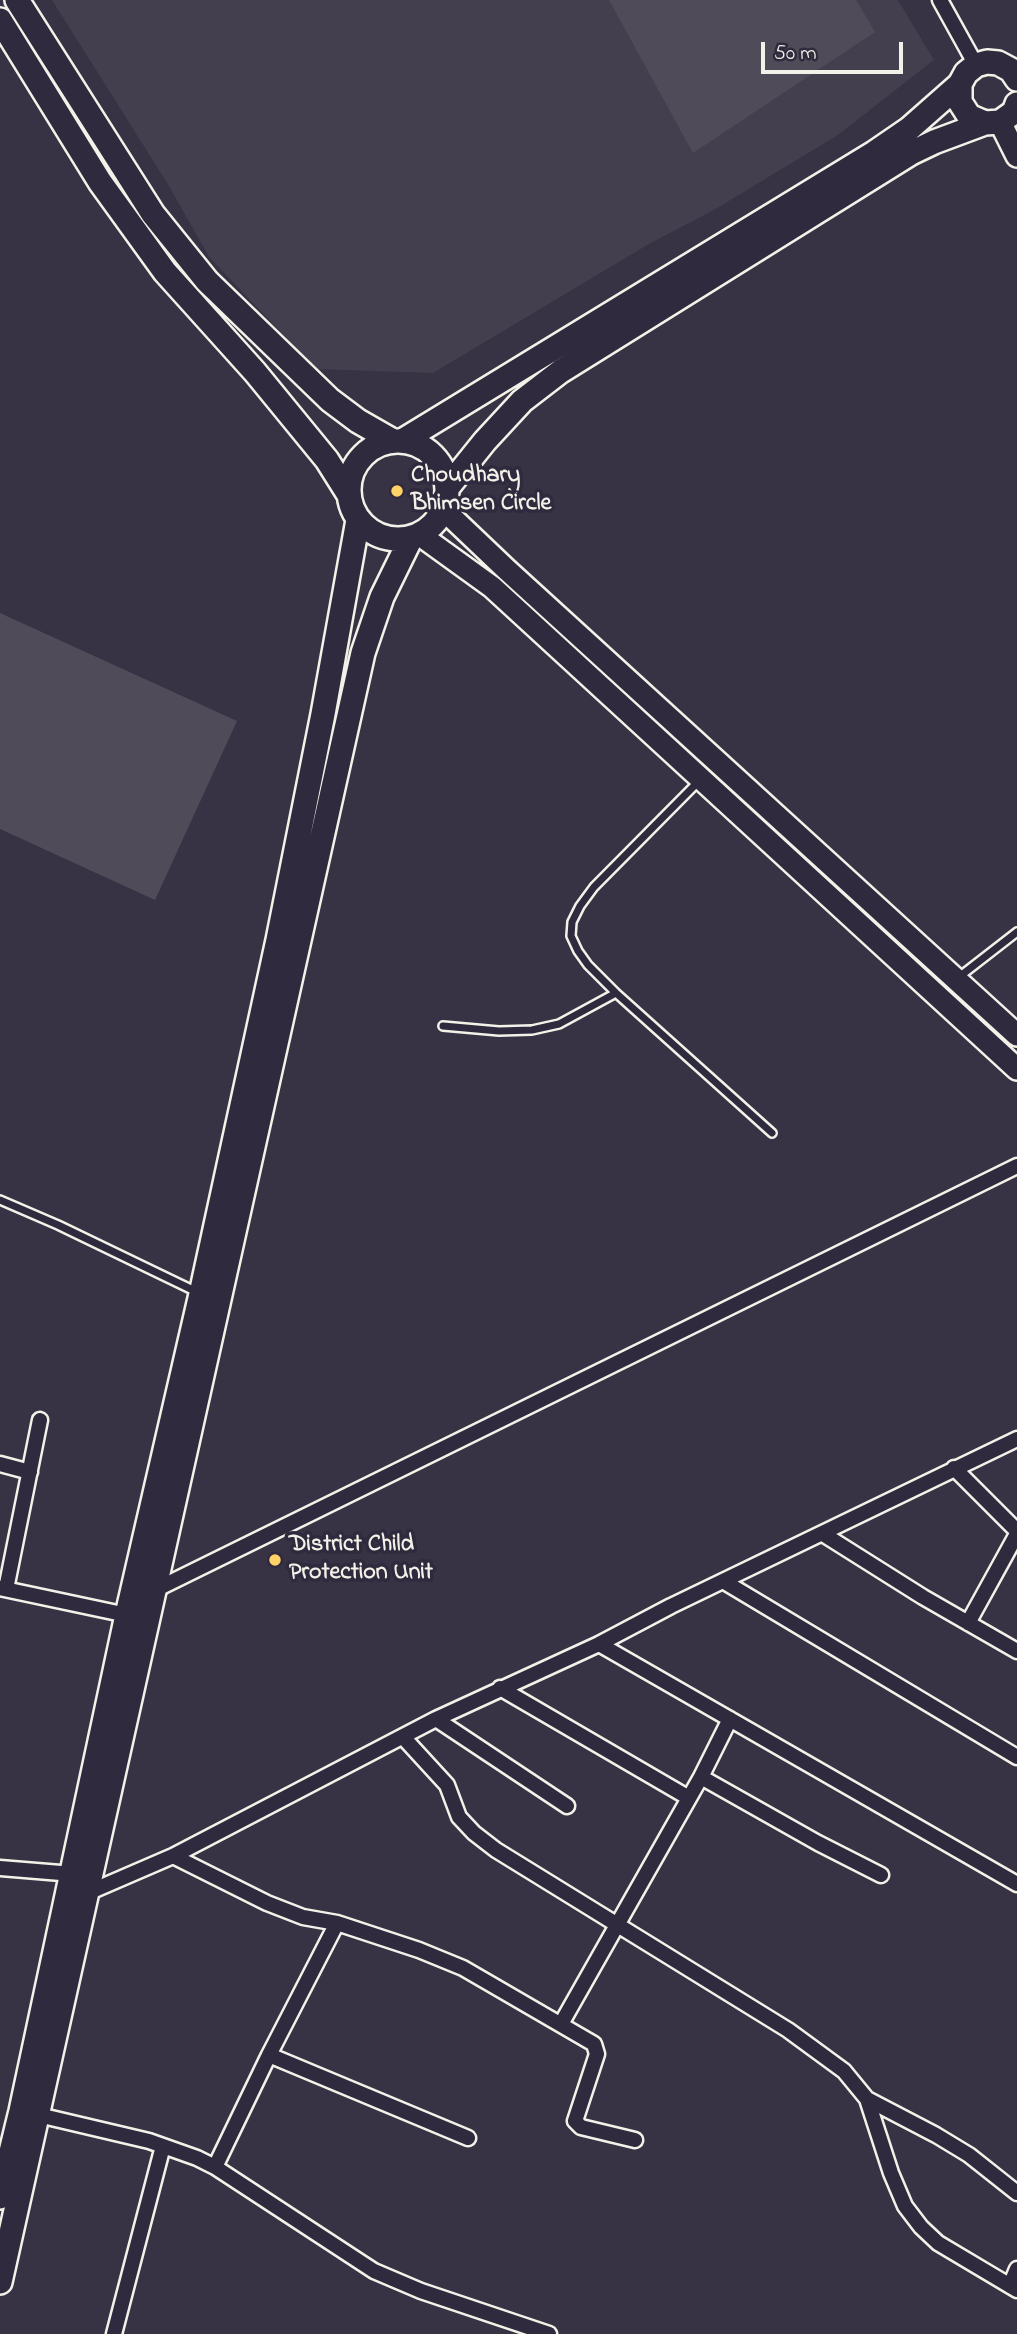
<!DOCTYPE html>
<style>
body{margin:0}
#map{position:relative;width:1017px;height:2334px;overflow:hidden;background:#373244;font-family:"Indie Flower",sans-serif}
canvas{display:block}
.scale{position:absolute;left:761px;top:42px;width:142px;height:32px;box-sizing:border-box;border:4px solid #f4f1e8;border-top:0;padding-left:9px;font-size:21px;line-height:24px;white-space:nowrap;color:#f4f1e8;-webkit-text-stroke:5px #2f2a3d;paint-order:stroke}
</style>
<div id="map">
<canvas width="1017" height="2334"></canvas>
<div class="scale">50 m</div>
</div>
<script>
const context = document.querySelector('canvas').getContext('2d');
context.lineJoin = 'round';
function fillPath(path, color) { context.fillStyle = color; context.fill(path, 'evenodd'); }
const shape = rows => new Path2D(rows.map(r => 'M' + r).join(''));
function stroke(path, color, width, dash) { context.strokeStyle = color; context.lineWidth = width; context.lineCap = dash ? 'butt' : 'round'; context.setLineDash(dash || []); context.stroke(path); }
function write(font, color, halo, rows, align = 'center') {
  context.font = font + ' "Indie Flower",sans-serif'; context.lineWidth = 7; context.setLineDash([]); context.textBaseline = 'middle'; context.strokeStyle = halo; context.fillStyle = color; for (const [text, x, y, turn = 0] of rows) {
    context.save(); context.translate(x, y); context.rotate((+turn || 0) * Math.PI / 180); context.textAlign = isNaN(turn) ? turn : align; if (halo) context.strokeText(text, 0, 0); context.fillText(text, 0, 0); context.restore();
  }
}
fillPath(shape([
 [52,0,898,0,934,60,838,135,714,210,649,244,433,373,316,369,209,257,169,186]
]), '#433f4e');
fillPath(shape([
 [609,0,856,0,875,32,693,153],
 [0,613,237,721,155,900,0,829]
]), '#504b59');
const lane = shape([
 [700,780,594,887,580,906,572,922,571,936,578,951,588,965,616,993,772,1133],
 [959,977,1017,932],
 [443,1026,499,1031,532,1030,559,1024,616,993],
 [0,1200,58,1225,199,1293]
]);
const street = shape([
 [940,0,976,65],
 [0,1464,30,1472],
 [954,1468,1017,1531],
 [823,1534,923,1597,1017,1651],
 [723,1581,1017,1757],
 [0,1588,127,1615],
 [6,1589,40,1420],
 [153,1591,1017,1166],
 [968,1623,1017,1534],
 [599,1644,1017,1884],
 [500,1688,689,1798],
 [436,1719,567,1806],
 [403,1737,447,1785,459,1817,474,1833,496,1850,788,2030,844,2071,867,2099,891,2173,905,2206,921,2227,938,2243,1017,2290],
 [701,1777,818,1843,881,1875],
 [173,1856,267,1903,303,1917,337,1923,419,1950,463,1968,594,2044,597,2054,575,2121,581,2127,635,2140],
 [0,1868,73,1874],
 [85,1894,173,1856,436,1719,599,1644,671,1606,1017,1439],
 [561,2024,701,1777,730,1719],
 [269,2055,468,2138],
 [867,2099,936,2135,969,2155,1017,2193],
 [30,2113,149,2141,197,2158,215,2167,374,2271,421,2291,549,2334],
 [215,2167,269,2055,337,1923],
 [1010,2286,1017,2269],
 [114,2334,163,2146]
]);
const secondary = shape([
 [1000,122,1017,156],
 [444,510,506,569,1017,1035],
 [420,535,492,587,1017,1069]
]);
const primary = shape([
 [17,0,153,214,207,281,330,400,358,421,393,441],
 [0,20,100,182,165,272,255,372,327,460,349,495],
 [1017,79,1011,70,998,63,987,62,976,65,966,73,960,84,960,102,969,116,985,123,1000,122,1014,112,1017,104],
 '349 490a49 49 0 1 1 98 0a49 49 0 1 1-98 0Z',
 [402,441,874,153,909,129,960,84],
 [448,487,485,441,522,401,561,371,911,153,934,142,985,123],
 [0,2197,21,2111,127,1615,201,1294,278,940,323,714,358,520],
 [0,2282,363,653,382,597,411,538]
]);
stroke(lane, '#f4f1e8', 12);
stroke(street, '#f4f1e8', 19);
stroke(secondary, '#f4f1e8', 26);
stroke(primary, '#f4f1e8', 28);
stroke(lane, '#2f2a3d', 7);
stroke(street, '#2f2a3d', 14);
stroke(secondary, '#2f2a3d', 21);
stroke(primary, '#2f2a3d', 23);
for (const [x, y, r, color] of [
 [397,491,7,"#ffd166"],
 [275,1560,7,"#ffd166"]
]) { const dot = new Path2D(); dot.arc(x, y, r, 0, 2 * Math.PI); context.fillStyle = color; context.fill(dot); stroke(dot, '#2f2a3d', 2.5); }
write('bold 24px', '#f4f1e8', '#2f2a3d', [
 ["Choudhary",411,477],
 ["Bhimsen Circle",411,505],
 ["District Child",289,1546],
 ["Protection Unit",289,1574]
], 'left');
</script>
